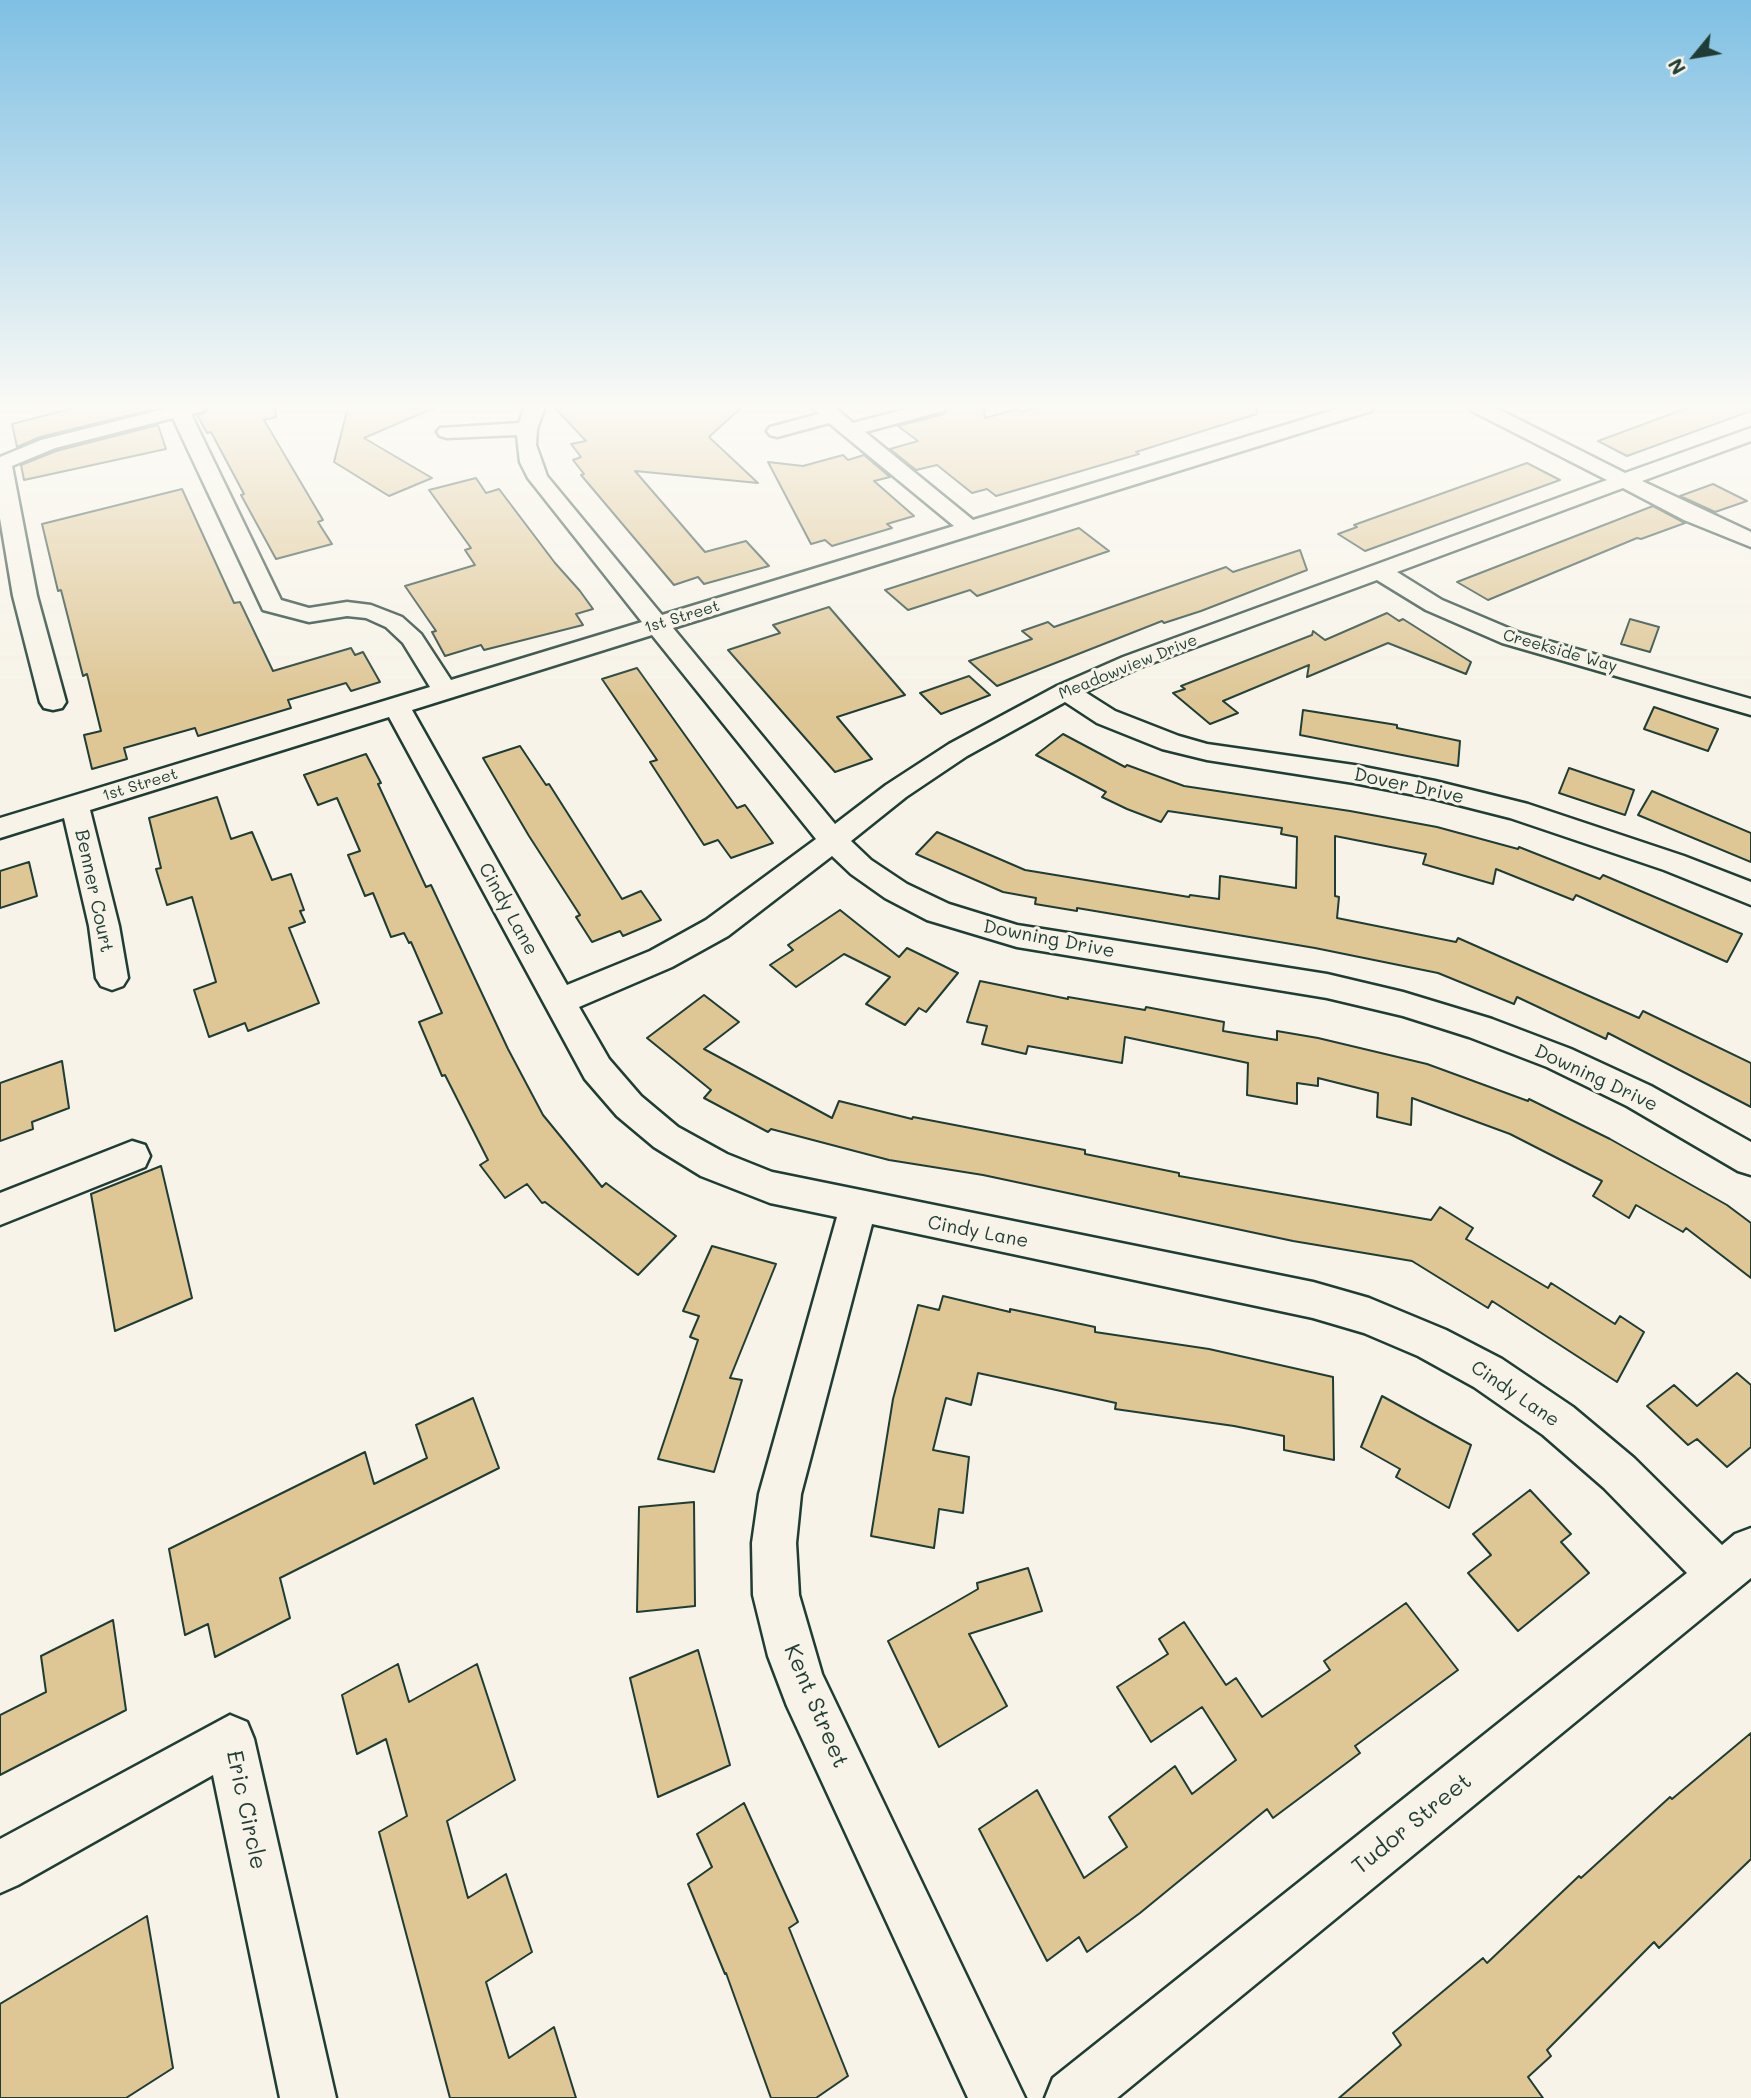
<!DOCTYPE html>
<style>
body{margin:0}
#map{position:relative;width:1751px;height:2098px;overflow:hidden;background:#f7f3e8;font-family:Mali,sans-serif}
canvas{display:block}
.north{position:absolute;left:1660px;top:21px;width:70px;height:70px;-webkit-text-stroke:5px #f7f3e8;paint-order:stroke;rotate:240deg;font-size:19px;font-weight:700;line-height:28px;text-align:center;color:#1f3d34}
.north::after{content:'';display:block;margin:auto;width:24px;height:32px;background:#1f3d34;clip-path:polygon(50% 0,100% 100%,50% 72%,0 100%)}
</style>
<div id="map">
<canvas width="1751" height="2098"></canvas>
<div class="north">N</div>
</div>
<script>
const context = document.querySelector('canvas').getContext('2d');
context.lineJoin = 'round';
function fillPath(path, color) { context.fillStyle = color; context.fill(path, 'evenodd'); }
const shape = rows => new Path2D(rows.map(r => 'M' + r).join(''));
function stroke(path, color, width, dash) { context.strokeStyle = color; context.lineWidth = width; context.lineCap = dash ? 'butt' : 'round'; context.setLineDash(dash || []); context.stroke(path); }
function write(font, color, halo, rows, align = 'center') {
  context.font = font + ' Mali,sans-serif'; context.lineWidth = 6; context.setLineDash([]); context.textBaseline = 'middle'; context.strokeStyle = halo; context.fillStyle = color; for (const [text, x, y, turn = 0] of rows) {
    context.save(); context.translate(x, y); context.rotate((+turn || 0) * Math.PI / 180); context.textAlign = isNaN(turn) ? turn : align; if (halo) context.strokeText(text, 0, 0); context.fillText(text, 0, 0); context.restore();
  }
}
const building = shape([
 [77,407,150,407,151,410,40,437,17,447,12,424,77,407],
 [209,407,275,407,276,417,264,420,323,520,318,522,332,544,276,559,241,495,244,494,211,432,207,433,197,415,205,413,209,407],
 [348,407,436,407,364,438,432,478,389,496,334,462,348,407],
 [554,407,742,407,709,437,758,483,635,471,705,552,746,541,769,566,704,584,698,577,674,585,581,475,584,474,573,460,581,457,571,444,586,441,554,407],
 [949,407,983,407,985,418,1017,409,1021,412,1038,407,1256,407,1257,414,1136,452,1139,454,996,496,987,489,972,493,937,465,916,470,890,449,918,441,898,426,944,414,949,407],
 [1690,407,1751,407,1751,411,1627,456,1598,441,1690,407],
 [158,425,166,449,24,480,21,465,56,451,158,425],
 [843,455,848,460,864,455,890,477,874,481,914,516,887,524,892,528,832,546,825,540,811,544,768,462,803,466,843,455],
 [1527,463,1560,480,1365,551,1338,534,1357,527,1354,525,1527,463],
 [476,478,486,493,499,489,555,563,580,591,593,609,576,614,583,625,484,650,481,645,445,656,432,632,436,631,405,586,475,565,465,550,471,548,429,490,476,478],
 [1713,484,1747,501,1715,512,1680,496,1713,484],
 [182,489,234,603,240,602,273,671,351,648,355,655,363,652,380,682,351,691,346,683,288,700,291,708,198,736,195,728,124,748,127,759,92,769,84,735,101,731,87,674,83,676,61,590,58,591,42,524,182,489],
 [1653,506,1685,523,1641,539,1637,538,1488,600,1457,582,1653,506],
 [1079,528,1109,551,977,596,970,590,908,610,885,590,1079,528],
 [1300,550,1307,570,1201,611,1164,623,1162,621,997,686,969,661,1032,639,1022,631,1048,622,1054,627,1226,567,1233,572,1300,550],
 [829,607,905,695,837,717,872,759,835,772,728,650,780,633,773,625,829,607],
 [1387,613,1399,621,1403,619,1471,662,1466,674,1388,643,1307,677,1309,665,1223,701,1238,713,1210,724,1173,693,1185,689,1181,686,1312,635,1313,631,1325,640,1387,613],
 [1630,619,1659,627,1650,652,1621,644,1630,619],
 [637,668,737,808,745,805,773,843,731,858,718,840,704,845,650,762,657,760,602,679,637,668],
 [969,676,990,695,941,714,920,693,969,676],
 [1654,707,1718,729,1708,751,1644,729,1654,707],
 [1303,710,1397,725,1397,728,1460,741,1458,766,1300,735,1303,710],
 [1063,734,1125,767,1127,765,1184,786,1350,811,1437,827,1518,849,1519,847,1600,879,1603,875,1742,934,1727,962,1576,895,1573,900,1496,869,1493,884,1423,864,1426,854,1335,836,1335,896,1339,897,1337,918,1456,942,1458,938,1639,1018,1643,1011,1751,1063,1751,1107,1608,1033,1606,1039,1517,997,1514,1004,1438,973,1315,948,1077,908,1077,911,1035,904,1036,898,1003,892,916,854,937,832,1025,870,1189,897,1190,895,1219,899,1220,876,1296,888,1297,837,1281,834,1282,828,1168,811,1161,822,1127,809,1102,797,1106,792,1036,755,1063,734],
 [520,746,546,785,549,784,622,899,641,891,661,920,623,936,620,931,592,942,576,917,580,915,529,836,483,758,520,746],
 [366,754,381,783,378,784,426,887,431,885,508,1049,543,1115,602,1187,606,1183,676,1236,638,1275,545,1202,542,1203,527,1184,505,1198,480,1165,488,1160,445,1075,442,1076,419,1022,442,1013,411,942,409,943,404,933,391,937,373,893,365,896,348,855,360,851,337,798,318,805,304,775,366,754],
 [1569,768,1634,790,1625,815,1559,793,1569,768],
 [1652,791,1751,833,1751,862,1638,815,1652,791],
 [217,797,231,839,252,832,272,880,291,874,304,910,300,911,305,922,289,928,319,1003,248,1031,245,1023,209,1037,194,990,216,982,192,897,167,905,156,869,161,868,149,818,217,797],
 [29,862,37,896,0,908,0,871,29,862],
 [840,910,899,957,907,948,958,973,926,1012,919,1008,905,1025,866,1004,890,977,844,954,796,987,770,965,793,950,788,945,840,910],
 [980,981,1068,999,1068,997,1145,1010,1146,1007,1224,1022,1223,1031,1277,1040,1277,1031,1318,1038,1427,1064,1528,1101,1529,1099,1610,1139,1727,1205,1751,1223,1751,1278,1686,1228,1683,1232,1636,1205,1629,1218,1593,1196,1602,1181,1510,1134,1412,1098,1411,1125,1377,1117,1378,1093,1318,1078,1318,1086,1297,1083,1297,1104,1247,1095,1248,1063,1125,1037,1122,1063,1028,1046,1026,1054,982,1044,987,1026,967,1022,980,981],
 [704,995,739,1022,704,1049,832,1118,839,1101,912,1119,913,1117,1085,1150,1085,1154,1179,1173,1179,1176,1431,1220,1440,1207,1473,1228,1466,1239,1548,1288,1551,1283,1615,1324,1620,1316,1644,1332,1617,1382,1492,1301,1488,1308,1412,1261,1293,1241,983,1175,889,1160,771,1129,768,1132,704,1098,711,1090,647,1038,704,995],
 [62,1061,69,1108,32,1122,33,1129,0,1141,0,1083,62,1061],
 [161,1166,192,1298,115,1331,91,1194,161,1166],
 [712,1246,776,1264,730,1378,742,1380,714,1472,658,1459,698,1340,690,1337,699,1316,683,1311,712,1246],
 [943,1296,1010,1312,1010,1309,1095,1327,1095,1332,1209,1349,1333,1377,1334,1460,1284,1450,1284,1436,1234,1426,1115,1409,1116,1403,978,1373,971,1405,946,1398,933,1450,969,1457,963,1513,939,1509,934,1548,871,1536,893,1399,918,1305,939,1310,943,1296],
 [1737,1373,1751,1385,1751,1447,1727,1467,1697,1439,1688,1445,1647,1406,1674,1385,1697,1406,1737,1373],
 [1382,1396,1471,1445,1449,1508,1396,1477,1400,1469,1361,1447,1382,1396],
 [473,1398,499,1468,280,1578,290,1618,215,1657,208,1624,185,1635,169,1549,365,1452,374,1484,427,1458,416,1425,473,1398],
 [1530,1490,1571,1534,1561,1542,1589,1573,1518,1631,1468,1573,1491,1555,1473,1534,1530,1490],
 [694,1502,695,1606,637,1612,639,1507,694,1502],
 [1028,1568,1042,1611,969,1634,1007,1706,939,1747,888,1641,978,1589,977,1583,1028,1568],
 [1406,1603,1458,1670,1355,1746,1360,1753,1273,1818,1267,1809,1140,1913,1087,1952,1079,1937,1047,1961,979,1829,1037,1790,1084,1878,1127,1847,1109,1817,1175,1766,1192,1794,1236,1760,1202,1707,1151,1742,1117,1687,1168,1654,1159,1639,1184,1622,1226,1685,1236,1678,1262,1717,1330,1670,1324,1661,1406,1603],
 [113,1620,126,1710,0,1775,0,1715,46,1692,41,1656,113,1620],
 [698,1650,730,1765,658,1797,630,1678,698,1650],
 [398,1664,409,1702,477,1664,515,1780,447,1821,468,1898,506,1874,532,1952,486,1982,509,2058,554,2027,576,2098,450,2098,379,1832,407,1816,386,1739,357,1754,342,1695,398,1664],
 [1751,1733,1751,1859,1659,1948,1654,1942,1547,2050,1551,2056,1528,2077,1543,2098,1339,2098,1401,2045,1393,2033,1483,1958,1487,1963,1579,1876,1581,1878,1670,1797,1672,1799,1751,1733],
 [744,1803,798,1922,789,1928,848,2076,816,2098,771,2098,726,1973,725,1974,688,1884,712,1867,697,1834,744,1803],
 [147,1916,173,2068,126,2098,0,2098,0,2004,147,1916]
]);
fillPath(building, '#dec695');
stroke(building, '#1f3d34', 2);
const minor = shape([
 [173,407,206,407,203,411,191,414,281,600,309,608,347,602,371,605,402,617,421,634,451,680,642,622,528,478,520,462,517,435,447,438,440,436,437,432,440,428,519,423,525,407,545,407,537,429,536,445,547,476,662,615,954,526,829,423,777,437,770,435,767,431,770,427,819,414,812,407,834,407,853,423,914,407,946,407,943,411,865,432,973,520,1344,407,1374,407,1371,411,673,628,835,824,886,785,949,744,1057,686,1123,657,1607,480,1472,411,1469,407,1494,407,1625,473,1751,428,1751,441,1642,481,1751,532,1751,547,1684,520,1623,488,1397,572,1442,600,1520,633,1751,699,1751,715,1502,643,1426,610,1377,580,1141,667,1085,692,1115,711,1179,736,1207,744,1354,765,1435,781,1528,804,1684,856,1751,882,1751,905,1664,870,1510,818,1435,799,1354,783,1207,760,1162,749,1097,723,1065,702,967,756,906,797,851,841,871,860,907,884,949,904,1017,925,1327,974,1403,992,1492,1019,1571,1049,1651,1086,1751,1142,1751,1175,1738,1171,1627,1106,1547,1067,1469,1037,1403,1016,1327,998,1017,947,927,920,885,898,851,874,832,856,728,936,672,967,579,1007,609,1059,641,1096,678,1127,727,1154,772,1172,1313,1282,1369,1298,1446,1330,1502,1359,1573,1407,1634,1458,1722,1545,1735,1534,1751,1528,1751,1578,1117,2098,1045,2098,1053,2078,1687,1573,1604,1488,1543,1435,1474,1387,1418,1356,1364,1333,1313,1318,872,1224,801,1494,796,1543,799,1595,822,1674,1025,2098,968,2098,787,1706,768,1656,753,1595,752,1543,759,1494,837,1217,770,1203,701,1176,654,1147,617,1116,585,1079,389,717,90,810,119,926,128,978,123,986,112,990,101,986,96,978,89,926,64,818,0,838,0,818,430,687,403,643,386,627,366,618,347,616,309,622,263,610,173,418,55,448,12,466,37,596,66,702,62,708,53,710,44,708,40,702,13,596,0,518,0,457,41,440,173,407],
 [652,635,816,839,706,920,650,951,567,985,412,710,652,635],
 [132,1141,145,1145,150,1156,145,1167,0,1225,0,1193,132,1141],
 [230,1715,247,1722,254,1739,336,2098,280,2098,213,1775,18,1885,0,1893,0,1839,230,1715]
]);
stroke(minor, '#1f3d34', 5);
fillPath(minor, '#f7f3e8');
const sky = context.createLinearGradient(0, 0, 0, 701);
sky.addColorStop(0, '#7fc0e4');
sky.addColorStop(0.58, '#fbfaf5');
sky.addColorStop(1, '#fbfaf500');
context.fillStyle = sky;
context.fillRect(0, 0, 1751, 701);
write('16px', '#1f3d34', '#f7f3e8', [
 ["1st Street",682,617,-17],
 ["Creekside Way",1560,651,16],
 ["Meadowview Drive",1128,667,-22],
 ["1st Street",140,785,-17]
]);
write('19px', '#1f3d34', '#f7f3e8', [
 ["Dover Drive",1409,786,12],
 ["Benner Court",94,891,78],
 ["Cindy Lane",508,909,61],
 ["Downing Drive",1049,939,11],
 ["Downing Drive",1596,1078,25],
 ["Cindy Lane",978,1232,11],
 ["Cindy Lane",1515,1394,34]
]);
write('23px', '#1f3d34', '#f7f3e8', [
 ["Kent Street",816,1706,67],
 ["Eric Circle",246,1810,78],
 ["Tudor Street",1412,1824,-39]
]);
</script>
